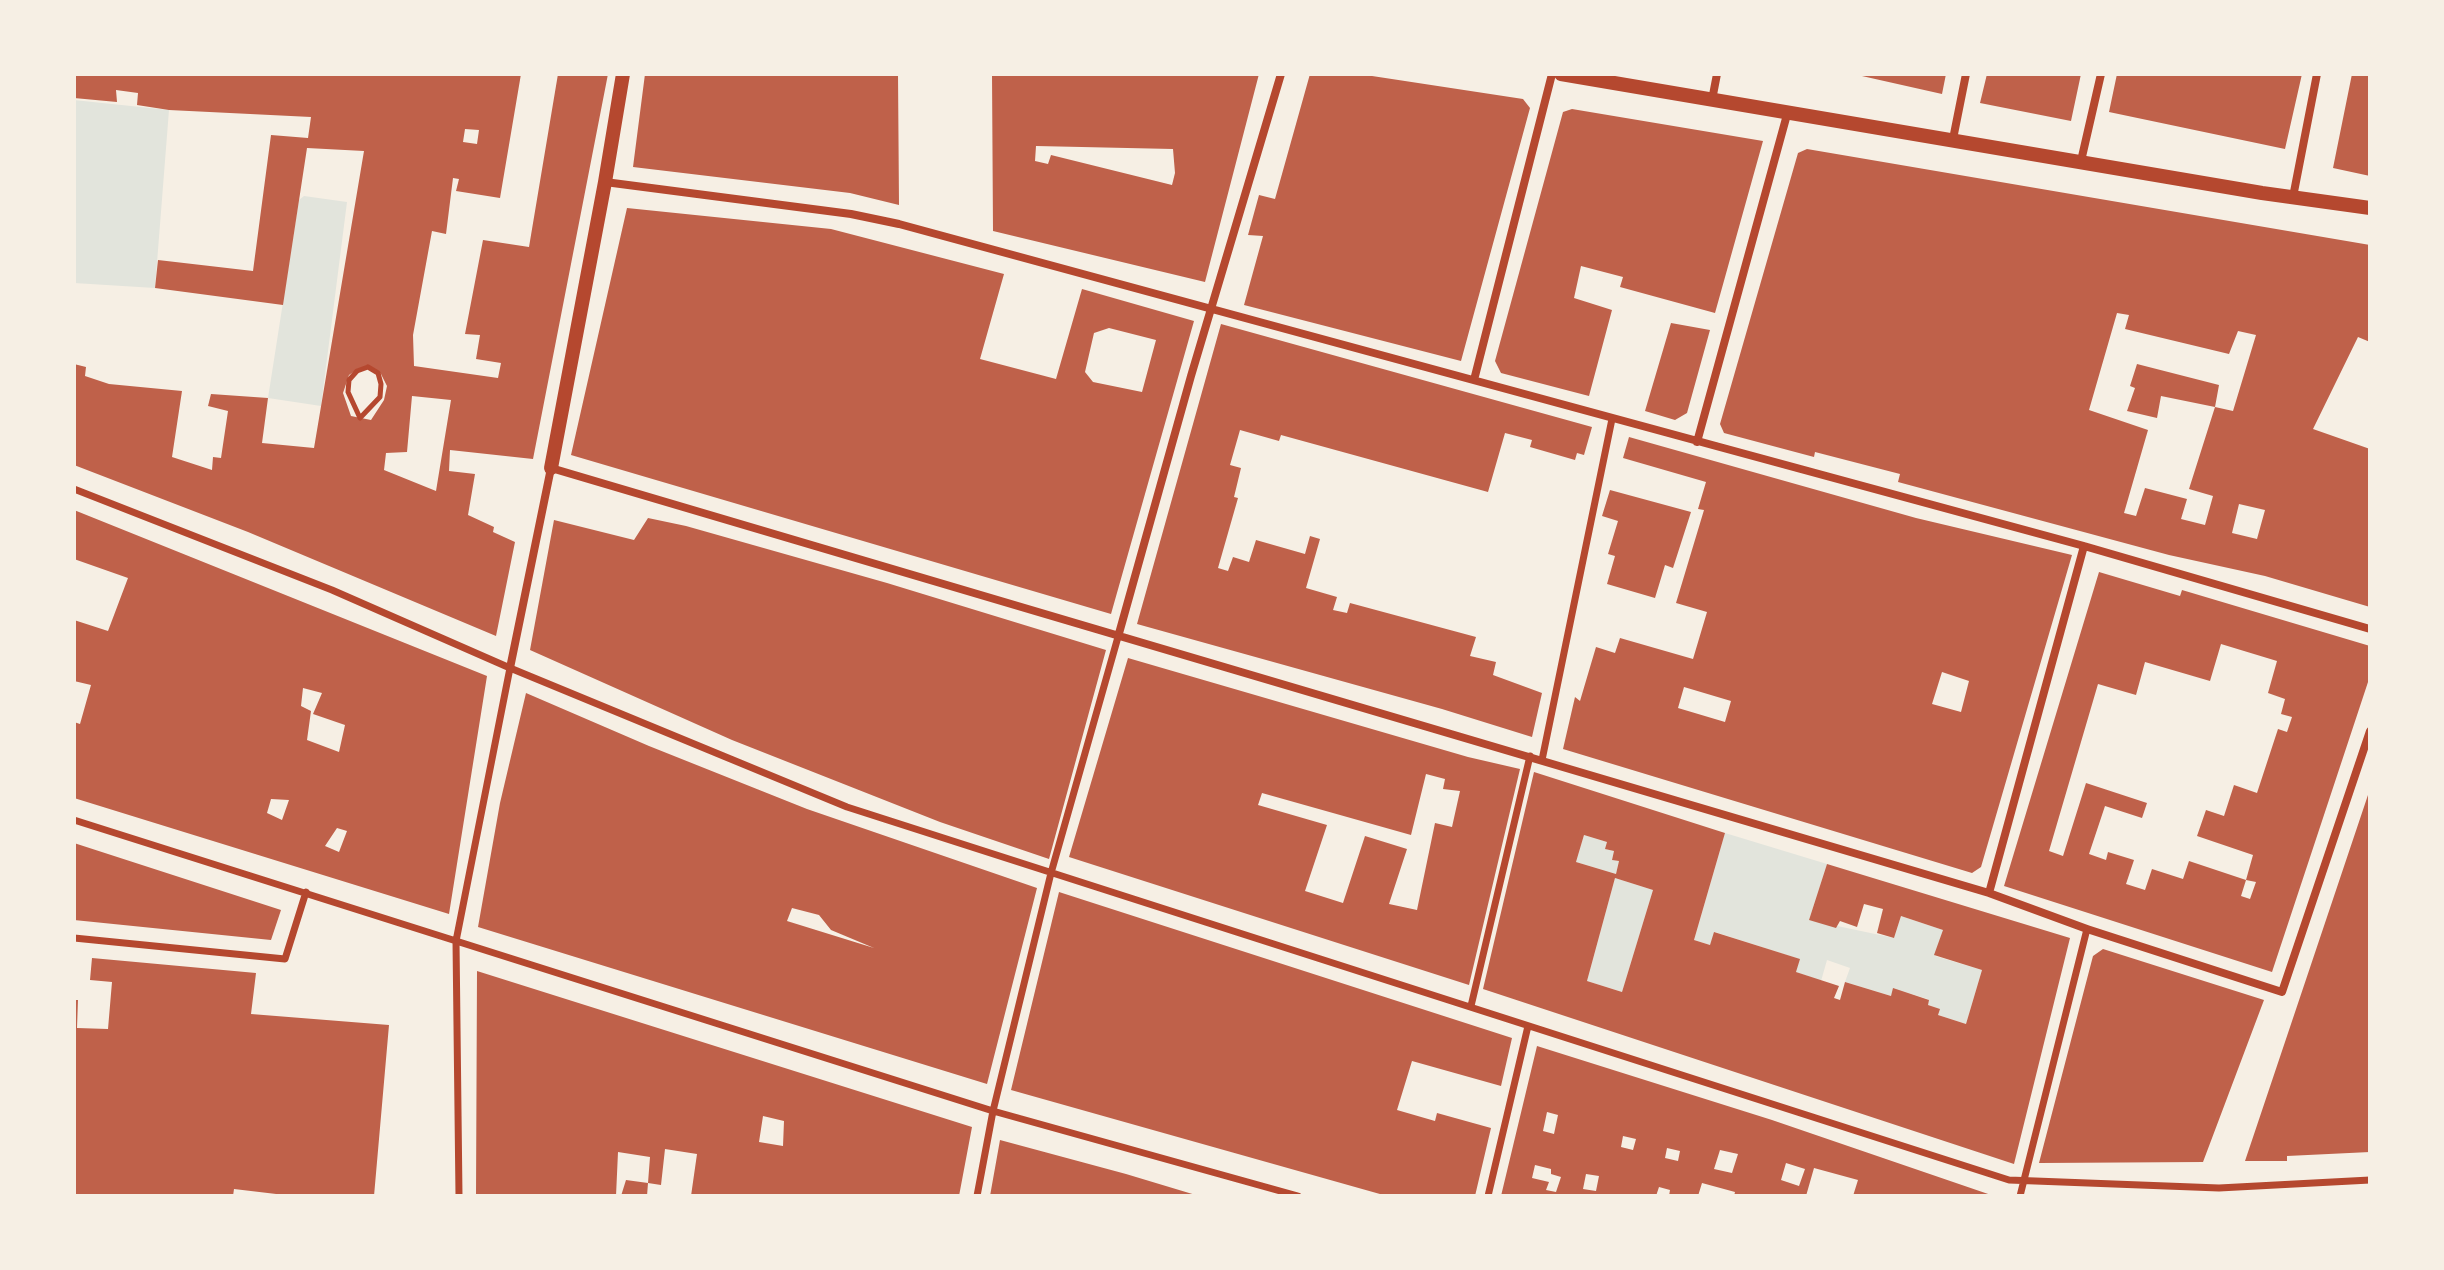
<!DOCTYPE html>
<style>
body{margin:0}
#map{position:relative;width:2444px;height:1270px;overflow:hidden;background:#f6efe4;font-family:"Open Sans",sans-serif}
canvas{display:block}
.frame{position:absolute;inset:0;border:76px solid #f6efe4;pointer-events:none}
</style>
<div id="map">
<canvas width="2444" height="1270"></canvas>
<div class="frame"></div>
</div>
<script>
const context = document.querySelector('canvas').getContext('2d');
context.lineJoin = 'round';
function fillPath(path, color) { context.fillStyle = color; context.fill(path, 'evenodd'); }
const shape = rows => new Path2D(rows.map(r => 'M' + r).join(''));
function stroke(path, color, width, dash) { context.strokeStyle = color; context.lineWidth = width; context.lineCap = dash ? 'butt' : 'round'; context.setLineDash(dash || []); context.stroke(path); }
fillPath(shape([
 [74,100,169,110,155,288,74,283],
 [304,196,347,202,321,406,268,398,299,200],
 [1725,833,1827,864,1809,920,1894,938,1901,916,1943,930,1935,956,1982,970,1966,1024,1938,1015,1939,1009,1928,1005,1928,999,1894,989,1891,996,1845,982,1850,968,1827,960,1821,981,1796,972,1799,959,1715,932,1710,945,1694,940],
 [1584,835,1607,842,1606,849,1614,851,1612,860,1619,861,1616,874,1576,862],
 [1615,878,1653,890,1622,992,1587,981]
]), '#e2e4dc');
fillPath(shape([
 [74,74,521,74,500,198,456,191,459,179,453,178,446,234,432,231,413,335,414,366,498,378,501,363,476,359,480,335,465,334,483,240,529,247,558,74,608,74,533,459,450,450,449,471,475,474,468,515,494,527,493,532,515,542,496,636,248,532,74,465,74,364,86,367,85,376,109,384,182,391,172,457,212,470,213,457,221,458,228,411,208,406,211,394,268,398,262,443,314,448,364,151,307,148,283,305,155,288,158,260,253,271,271,135,308,138,311,117,169,110,137,105,138,93,116,90,117,102,74,98],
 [465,129,479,130,477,144,463,142],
 [359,368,375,370,381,374,387,386,384,400,371,420,351,416,343,393,349,375],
 [412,396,451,400,436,491,384,470,386,453,407,452],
 [645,74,898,74,899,205,850,193,633,167],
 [992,74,1259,74,1205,282,993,231],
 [1036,146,1173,149,1175,173,1172,185,1051,155,1048,164,1035,161],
 [1310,74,1359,74,1523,99,1530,108,1461,361,1244,305,1263,236,1248,235,1259,195,1275,199],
 [1853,74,1946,74,1942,94],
 [1987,74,2081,74,2071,121,1980,103],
 [2117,74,2302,74,2285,149,2109,112],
 [2352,74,2370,74,2370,176,2333,168],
 [1572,109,1763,141,1715,313,1620,287,1623,277,1581,266,1574,298,1612,310,1589,396,1501,373,1495,361,1563,112],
 [1807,149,2370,245,2370,342,2358,337,2313,429,2370,449,2370,607,2265,576,2169,555,1898,482,1900,474,1815,452,1814,457,1724,433,1720,424,1798,153],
 [2117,313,2129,315,2125,329,2229,354,2238,331,2256,335,2233,411,2215,407,2219,385,2137,364,2130,386,2135,388,2127,411,2157,418,2161,396,2215,407,2189,489,2213,496,2205,525,2181,519,2187,499,2145,488,2136,516,2124,513,2148,430,2089,410],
 [2239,504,2265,510,2257,539,2232,533],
 [627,208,831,229,1004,274,980,359,1056,379,1082,289,1194,321,1111,614,571,455],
 [1109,328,1156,340,1142,392,1093,382,1085,372,1094,333],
 [1671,323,1710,330,1687,413,1675,420,1645,411],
 [1221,324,1592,427,1584,455,1577,453,1575,460,1530,447,1532,440,1505,433,1488,492,1281,435,1279,441,1240,430,1230,465,1241,468,1234,497,1238,498,1218,568,1228,571,1233,557,1249,562,1256,540,1305,554,1310,536,1320,539,1306,588,1337,597,1333,610,1347,613,1350,603,1476,637,1470,656,1496,662,1493,675,1542,693,1532,737,1442,709,1137,624],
 [1629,437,1916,518,2072,555,1981,867,1972,873,1563,749,1575,697,1580,701,1596,647,1615,653,1620,638,1693,659,1707,612,1676,603,1704,510,1698,509,1706,482,1623,458],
 [1942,672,1969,681,1961,712,1932,704],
 [1684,687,1731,701,1725,722,1678,708],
 [1610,490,1691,512,1673,568,1665,565,1655,598,1607,584,1615,556,1608,554,1618,521,1602,516],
 [74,510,487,676,449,914,74,798,74,722,80,724,91,685,74,681,74,620,108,631,128,578,74,559],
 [303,688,322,693,313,714,345,725,339,752,307,740,311,711,301,706],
 [271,799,289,800,282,820,267,813],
 [337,828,347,831,339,852,325,846],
 [648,518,686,526,887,583,1106,650,1049,859,940,822,732,740,530,650,554,520,634,540],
 [2099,572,2180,596,2182,590,2370,646,2370,676,2272,972,2004,886],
 [2221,644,2277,661,2268,693,2285,699,2281,714,2292,717,2287,732,2278,729,2257,793,2234,785,2224,816,2206,810,2197,836,2253,855,2246,880,2256,882,2250,899,2241,896,2246,880,2189,861,2183,879,2152,869,2145,890,2126,884,2134,860,2108,852,2106,860,2089,854,2105,806,2142,818,2147,803,2086,783,2063,856,2049,851,2098,684,2136,695,2145,662,2210,681],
 [1128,658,1468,757,1520,769,1469,985,1069,857],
 [1426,774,1445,779,1443,789,1460,791,1452,827,1435,823,1417,910,1389,904,1407,849,1365,836,1343,903,1305,891,1327,825,1258,805,1262,793,1411,835],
 [526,693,649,746,807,809,1037,888,987,1084,478,927,500,803],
 [792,908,819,915,831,930,874,948,787,921],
 [1534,772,1725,833,1694,940,1710,945,1714,932,1800,959,1796,972,1839,986,1834,998,1840,1000,1845,982,1891,996,1893,988,1929,1000,1928,1005,1940,1009,1938,1015,1966,1024,1982,970,1934,955,1943,930,1901,916,1894,938,1877,933,1883,909,1864,904,1857,927,1840,921,1836,928,1809,920,1827,864,2070,938,2014,1164,1483,989],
 [1584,835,1607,842,1605,849,1614,851,1612,860,1619,861,1616,874,1576,862],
 [1615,878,1653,890,1622,992,1587,981],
 [2370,789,2370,1152,2287,1156,2287,1161,2245,1161],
 [74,843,281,910,271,940,74,920],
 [1059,892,1512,1038,1501,1086,1412,1061,1397,1110,1435,1121,1437,1113,1491,1128,1475,1196,1387,1196,1011,1090],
 [2103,949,2264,1000,2203,1162,2039,1163,2093,956],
 [92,958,256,973,251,1014,389,1025,374,1196,293,1196,234,1189,233,1196,74,1196,74,1000,78,1000,77,1028,108,1029,112,982,90,980],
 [477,971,972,1127,959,1196,691,1196,697,1154,665,1149,661,1185,648,1183,650,1157,618,1152,616,1196,476,1196],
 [763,1116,784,1121,783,1146,759,1142],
 [1537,1046,1772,1120,1994,1196,1853,1196,1858,1180,1814,1168,1806,1196,1734,1196,1735,1192,1702,1183,1698,1196,1669,1196,1670,1190,1659,1187,1656,1196,1501,1196],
 [1547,1112,1558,1115,1554,1134,1543,1131],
 [1623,1136,1636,1139,1633,1150,1621,1147],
 [1667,1148,1680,1151,1678,1161,1665,1158],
 [1720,1150,1738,1154,1732,1173,1714,1169],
 [1786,1163,1805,1169,1799,1186,1781,1180],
 [1535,1165,1551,1169,1551,1174,1561,1177,1556,1192,1546,1190,1549,1182,1532,1178],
 [1586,1174,1599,1176,1596,1191,1583,1189],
 [1000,1140,1126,1174,1199,1196,990,1196],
 [626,1180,648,1183,647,1196,621,1196]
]), '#bf614a');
stroke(shape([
 [368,367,378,373,381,384,380,397,360,418,348,392,349,380,357,371,368,367]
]), '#b5482f', 5);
stroke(shape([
 [74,489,332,590,510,668,847,807,2009,1180,2219,1188,2370,1180],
 [1542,760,1612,419],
 [74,820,993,1111,1298,1196],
 [74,938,285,959,306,892],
 [1471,1006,1530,756],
 [459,1196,456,941,510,668],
 [977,1196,993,1111,1051,873,1118,637],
 [1488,1196,1528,1026],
 [2020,1196,2087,929]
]), '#b5482f', 7);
stroke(shape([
 [1712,100,1717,74],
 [1953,139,1966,74],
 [2081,161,2101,74],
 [605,182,851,214,899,224,2084,546,2370,629],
 [2293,197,2317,74],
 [1474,380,1552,74],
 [1697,442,1788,111],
 [1118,637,1191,376,1281,74],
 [510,668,551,468,1989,893,2087,929,2282,992,2370,731],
 [1989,893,2084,546]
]), '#b5482f', 8);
stroke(shape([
 [1561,74,2262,193,2370,208],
 [551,468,605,182,623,74]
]), '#b5482f', 14);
</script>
